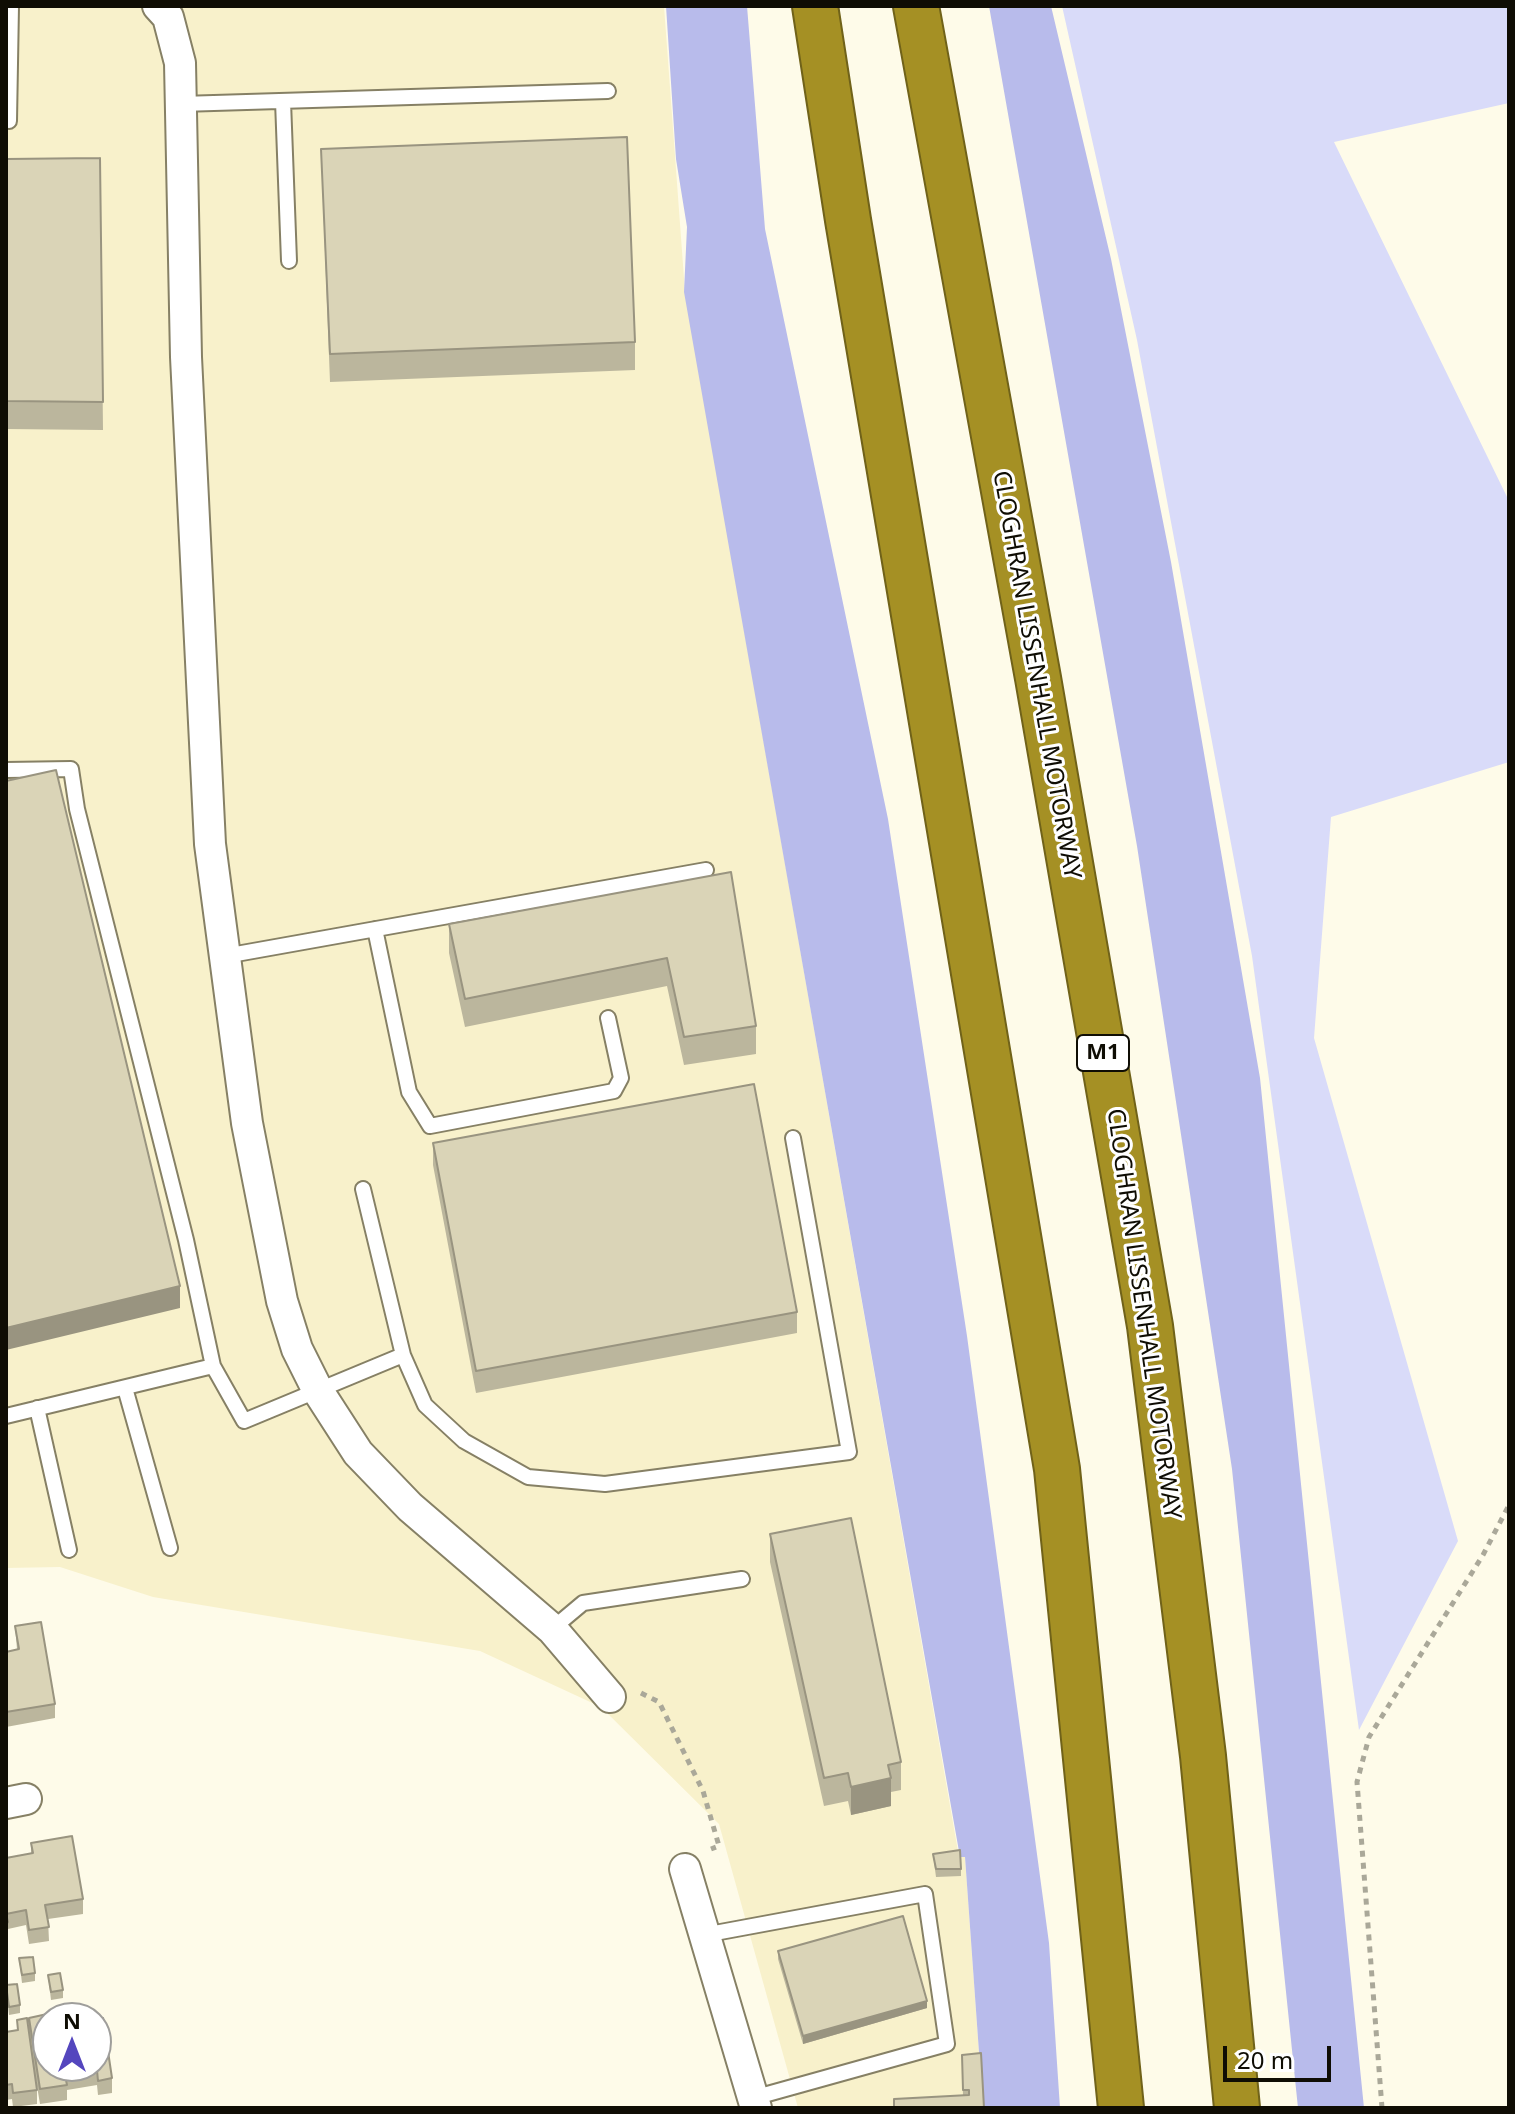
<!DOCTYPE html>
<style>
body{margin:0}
#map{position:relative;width:1515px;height:2114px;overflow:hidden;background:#fefbe9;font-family:"Noto Sans",sans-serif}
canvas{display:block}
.frame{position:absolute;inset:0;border:8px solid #0f0d04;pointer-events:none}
.north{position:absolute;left:32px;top:2002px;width:80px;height:80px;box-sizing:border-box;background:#fff;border:2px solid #9f9e9b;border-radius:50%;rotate:0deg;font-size:22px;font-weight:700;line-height:32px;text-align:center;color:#0f0d04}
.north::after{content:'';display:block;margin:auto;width:28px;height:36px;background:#5446be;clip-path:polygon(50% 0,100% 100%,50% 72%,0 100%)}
.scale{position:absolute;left:1223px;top:2046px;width:108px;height:36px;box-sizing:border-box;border:4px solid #0f0d04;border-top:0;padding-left:10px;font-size:24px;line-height:28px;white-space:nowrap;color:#0f0d04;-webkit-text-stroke:6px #fff;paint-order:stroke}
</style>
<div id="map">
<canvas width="1515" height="2114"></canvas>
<div class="frame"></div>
<div class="north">N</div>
<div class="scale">20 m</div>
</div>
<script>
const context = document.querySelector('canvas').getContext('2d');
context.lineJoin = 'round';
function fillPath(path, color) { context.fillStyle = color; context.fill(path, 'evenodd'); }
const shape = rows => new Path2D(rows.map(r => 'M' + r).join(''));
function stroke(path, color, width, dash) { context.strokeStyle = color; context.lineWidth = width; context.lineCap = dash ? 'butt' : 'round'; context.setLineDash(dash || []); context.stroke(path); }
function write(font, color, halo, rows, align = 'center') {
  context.font = font + ' "Noto Sans",sans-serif'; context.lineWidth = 6; context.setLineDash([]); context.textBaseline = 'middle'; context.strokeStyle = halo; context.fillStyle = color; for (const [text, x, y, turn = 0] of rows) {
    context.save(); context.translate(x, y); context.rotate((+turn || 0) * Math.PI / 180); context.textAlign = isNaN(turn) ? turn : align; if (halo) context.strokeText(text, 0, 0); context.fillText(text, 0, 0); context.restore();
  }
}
fillPath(shape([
 [6,6,664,6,685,292,959,1857,965,1857,983,2108,798,2108,719,1824,601,1707,480,1651,153,1597,60,1567,6,1568]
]), '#f8f1cb');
fillPath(shape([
 [1062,6,1509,6,1509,103,1334,142,1509,501,1509,762,1331,817,1314,1038,1458,1541,1359,1730,1252,956,1137,340]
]), '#d9dbf9');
fillPath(shape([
 [666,6,747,6,765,229,888,819,967,1336,1049,1943,1060,2108,983,2108,965,1857,960,1857,684,292,687,227,676,159],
 [989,6,1051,6,1111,259,1171,562,1260,1078,1364,2108,1298,2108,1232,1469,1137,846]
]), '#b8bbeb');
const lane = shape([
 [283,101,289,261],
 [181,104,608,91],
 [9,121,11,6],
 [6,770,71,769,77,809,186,1240,213,1366,244,1421,403,1355],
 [375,929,409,1092,430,1126,614,1091,621,1078,608,1018],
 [225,956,706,870],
 [363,1189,403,1355,425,1405,464,1441,528,1477,605,1484,849,1452,793,1138],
 [125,1388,170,1548],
 [37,1408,69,1550],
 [6,1416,213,1366],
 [552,1629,583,1603,742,1579],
 [704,1935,925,1894,947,2044,753,2098]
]);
const street = shape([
 [158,6,168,17,180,63,186,357,210,844,247,1123,282,1301,297,1349,318,1391,358,1453,410,1507,552,1629,610,1697],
 [6,1803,26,1799],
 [685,1869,756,2108]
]);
const highway = shape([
 [815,6,848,220,1057,1469,1121,2108],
 [916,6,1038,678,1150,1326,1203,1756,1237,2108]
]);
stroke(lane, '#868065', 18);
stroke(street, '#868065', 34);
stroke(highway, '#706219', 48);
stroke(shape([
 [641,1693,659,1702,703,1791,719,1846,711,1849],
 [1382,2108,1357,1782,1369,1737,1483,1555,1509,1505]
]), '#aaa899', 5, [6, 6]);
stroke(lane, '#fff', 14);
stroke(street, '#fff', 30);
stroke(highway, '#a59024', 44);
fillPath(shape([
 [321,149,635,342,635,370,330,382],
 [100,158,103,430,6,429,6,159],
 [731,872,756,1026,756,1054,684,1065,667,986,465,1027,449,953,449,924],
 [433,1143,797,1312,797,1333,476,1393,433,1165],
 [770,1534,901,1762,901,1790,891,1792,891,1806,851,1815,848,1801,824,1806,770,1562],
 [15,1626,55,1704,55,1718,6,1727,6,1652,17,1649],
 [31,1843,83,1899,83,1914,48,1919,49,1941,29,1944,26,1925,8,1929,8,1937,6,1939,6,1858,31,1854],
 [933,1854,961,1869,961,1876,936,1877],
 [778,1951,927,2008,803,2044,778,1959],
 [19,1958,35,1973,35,1981,22,1983],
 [48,1975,63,1990,63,1998,51,2000],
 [6,1985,20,2005,20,2013,9,2015],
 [29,2018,48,2018,96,2066,112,2078,112,2093,98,2095,97,2085,67,2090,67,2100,40,2104,34,2068,37,2090,37,2104,13,2107,12,2099,6,2100,6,2032,17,2031,17,2020,29,2030],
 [962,2055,984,2108,963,2096]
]), '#bbb69d');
fillPath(shape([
 [180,1286,180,1308,6,1350,6,1328],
 [891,1778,891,1806,851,1815,851,1787],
 [8,1922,8,1937,6,1939,6,1925],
 [927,2001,927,2008,803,2044,803,2036]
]), '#999480');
const building = shape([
 [627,137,635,342,330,354,321,149,627,137],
 [100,158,103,402,6,401,6,159,100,158],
 [56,770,180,1286,6,1328,6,781,56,770],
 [731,872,756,1026,684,1037,667,958,465,999,449,924,731,872],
 [754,1084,797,1312,476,1371,433,1143,754,1084],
 [851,1518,901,1762,888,1765,891,1778,851,1787,848,1773,824,1778,770,1534,851,1518],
 [41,1622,55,1704,6,1712,6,1652,19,1649,15,1626,41,1622],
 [72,1836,83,1899,45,1905,49,1927,29,1930,26,1910,6,1914,8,1922,6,1925,6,1858,33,1853,31,1843,72,1836],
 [960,1850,961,1869,936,1869,933,1854,960,1850],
 [903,1916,927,2001,803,2036,778,1951,903,1916],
 [33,1957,35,1973,22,1975,19,1958,33,1957],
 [60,1973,63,1990,51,1992,48,1975,60,1973],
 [17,1984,20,2005,9,2007,6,1985,17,1984],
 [70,2009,71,2018,48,2018,48,2066,96,2066,96,2019,103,2018,112,2078,98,2081,97,2070,65,2075,67,2085,40,2089,29,2018,70,2009],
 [27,2018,37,2090,13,2093,12,2084,6,2085,6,2032,18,2030,17,2020,27,2018],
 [981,2053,984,2108,894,2108,894,2099,969,2095,969,2090,963,2090,962,2055,981,2053]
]);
fillPath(building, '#dad4b7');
stroke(building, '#999480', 2);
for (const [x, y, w] of [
 [1103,1053,52]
]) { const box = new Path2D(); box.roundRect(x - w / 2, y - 18, w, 36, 6); context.fillStyle = '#fff'; context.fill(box); stroke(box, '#0f0d04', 2); }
write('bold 22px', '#0f0d04', null, [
 ["M1",1103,1053]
]);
write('24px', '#0f0d04', '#fff', [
 ["CLOGHRAN LISSENHALL MOTORWAY",1036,675,80],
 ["CLOGHRAN LISSENHALL MOTORWAY",1143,1314,82]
]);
</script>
